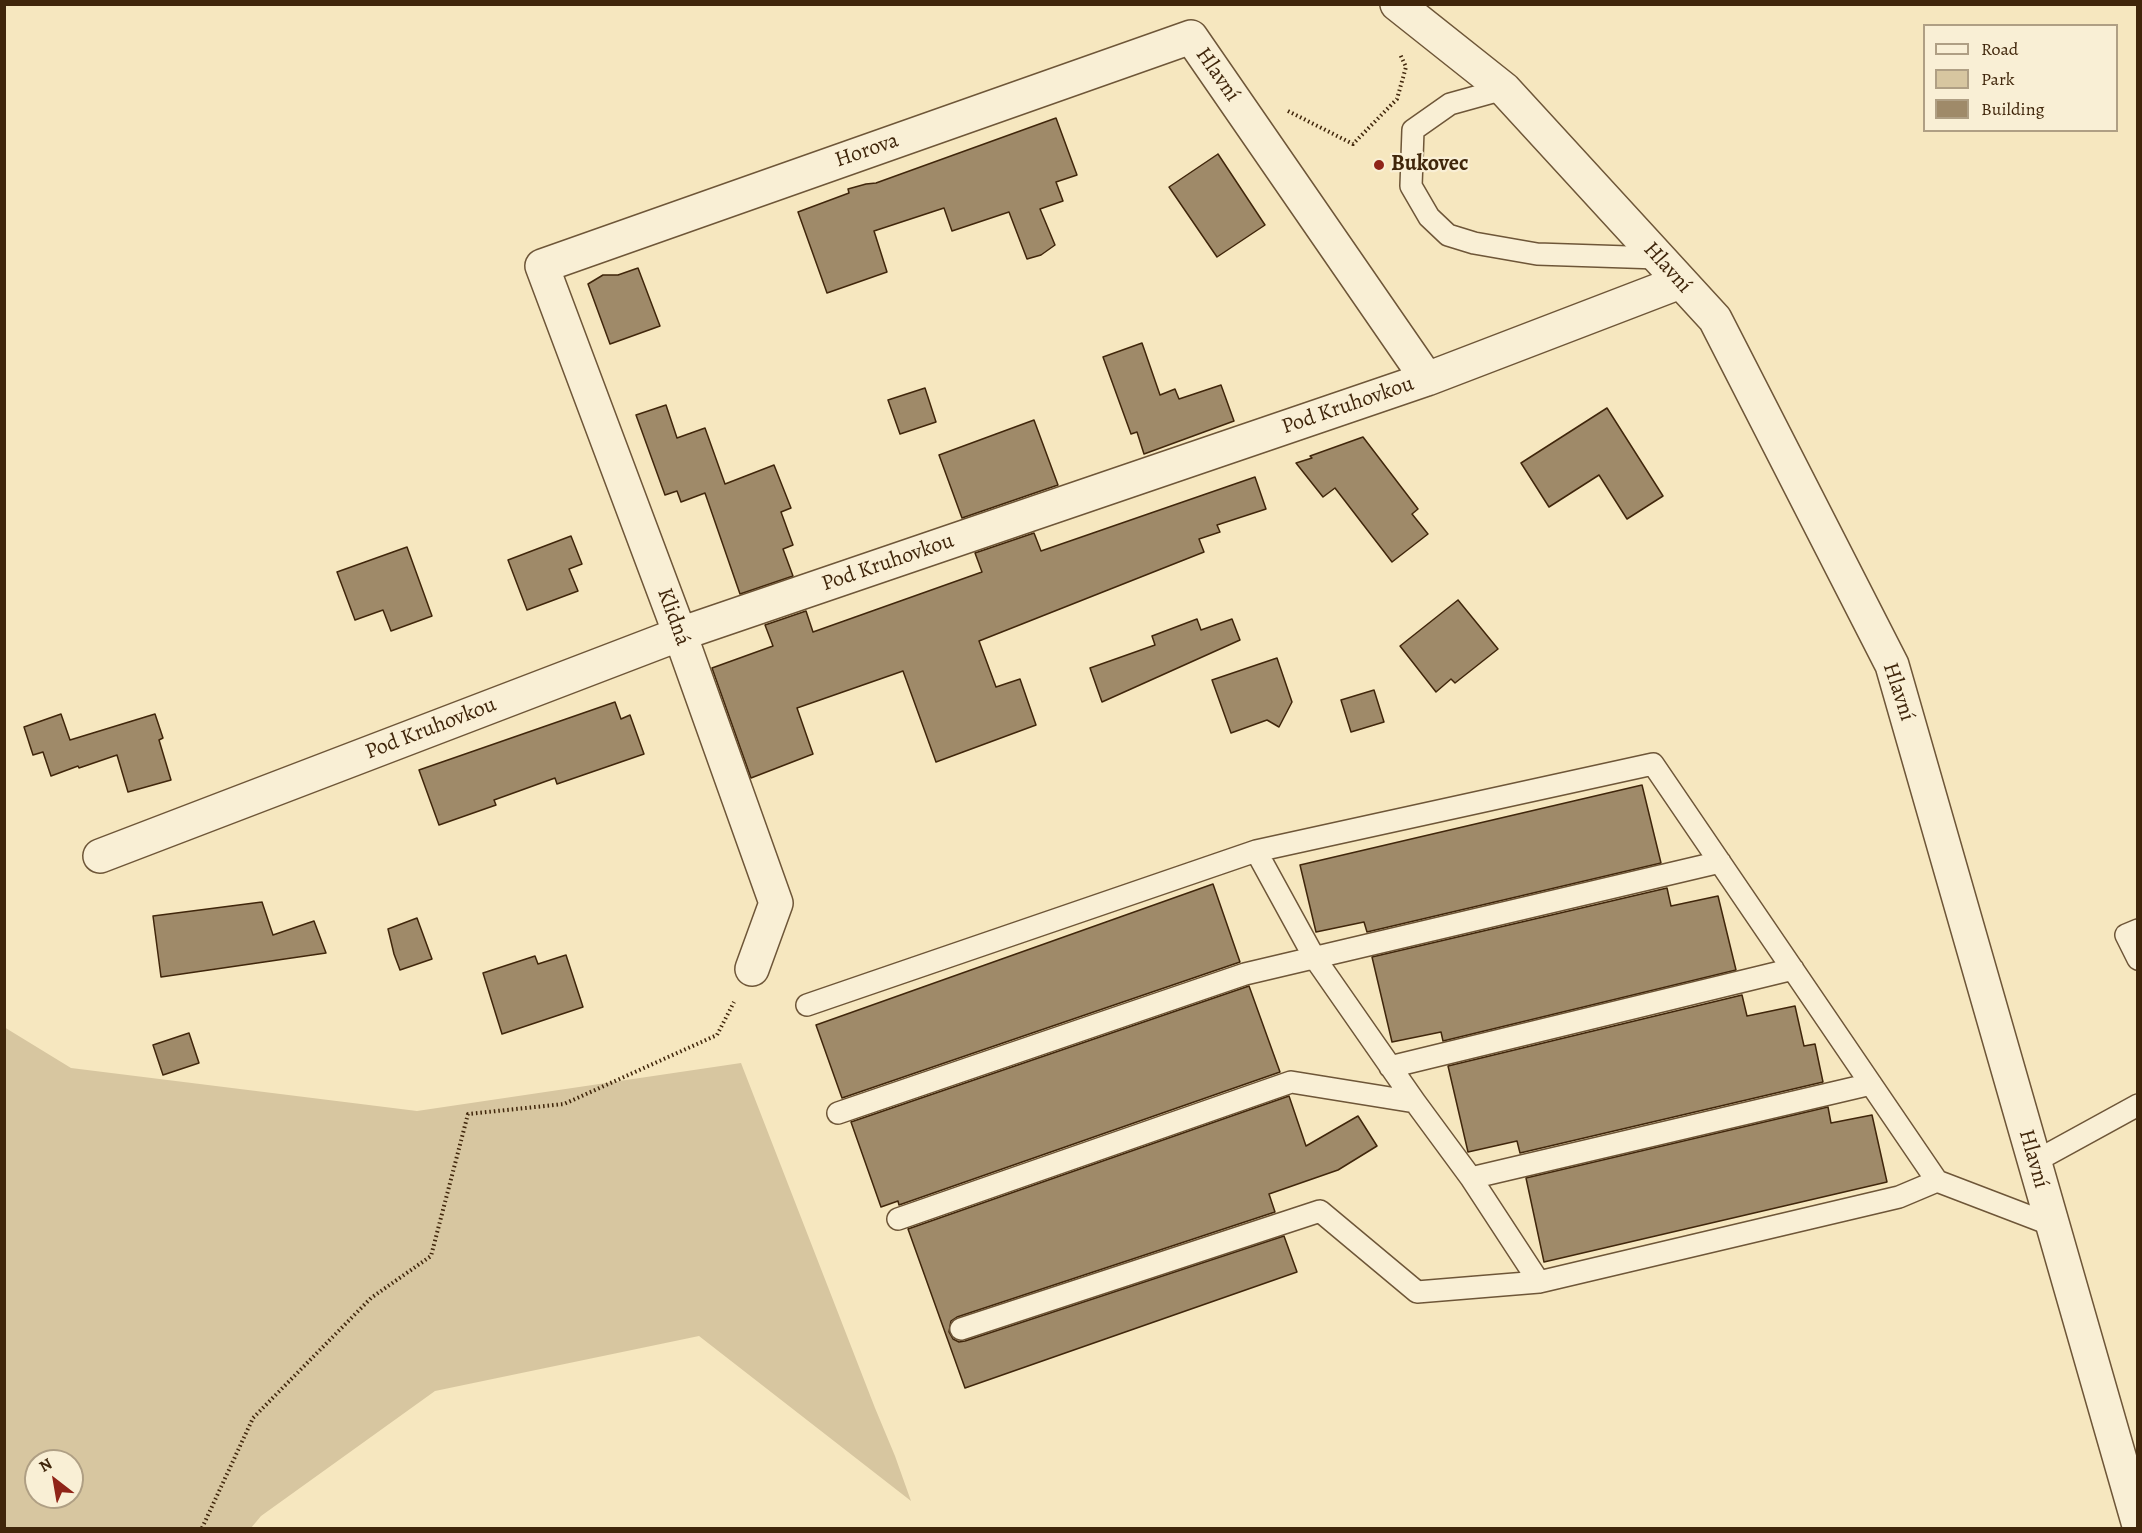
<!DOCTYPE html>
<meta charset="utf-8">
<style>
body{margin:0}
#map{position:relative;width:2142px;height:1533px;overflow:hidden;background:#f6e7bf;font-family:Alegreya,serif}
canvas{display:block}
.frame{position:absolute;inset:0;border:6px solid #40260b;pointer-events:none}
.legend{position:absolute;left:1923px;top:24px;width:195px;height:108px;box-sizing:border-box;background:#f9efd5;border:2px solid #af9f84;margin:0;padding:8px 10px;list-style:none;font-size:18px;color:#40260b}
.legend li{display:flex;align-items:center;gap:12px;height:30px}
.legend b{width:30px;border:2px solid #af9f84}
.north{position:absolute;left:24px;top:1449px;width:60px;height:60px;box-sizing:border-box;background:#f9efd5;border:2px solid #af9f84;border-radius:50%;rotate:329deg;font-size:16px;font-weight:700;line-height:24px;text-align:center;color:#40260b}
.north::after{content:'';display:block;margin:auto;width:21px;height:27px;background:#8f2418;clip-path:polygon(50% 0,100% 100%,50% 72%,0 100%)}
</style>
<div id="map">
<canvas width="2142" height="1533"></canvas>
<div class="frame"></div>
<ul class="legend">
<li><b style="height:8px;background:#f9efd5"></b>Road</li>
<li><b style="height:16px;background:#d7c6a0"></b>Park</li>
<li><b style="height:16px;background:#9f8a69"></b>Building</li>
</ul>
<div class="north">N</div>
</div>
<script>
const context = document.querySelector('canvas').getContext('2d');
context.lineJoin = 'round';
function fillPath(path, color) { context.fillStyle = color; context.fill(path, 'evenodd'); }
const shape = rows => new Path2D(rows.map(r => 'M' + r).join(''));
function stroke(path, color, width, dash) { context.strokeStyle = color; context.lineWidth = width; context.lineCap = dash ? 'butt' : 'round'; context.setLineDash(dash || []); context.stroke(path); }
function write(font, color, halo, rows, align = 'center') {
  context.font = font + ' Alegreya,serif'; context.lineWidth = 4.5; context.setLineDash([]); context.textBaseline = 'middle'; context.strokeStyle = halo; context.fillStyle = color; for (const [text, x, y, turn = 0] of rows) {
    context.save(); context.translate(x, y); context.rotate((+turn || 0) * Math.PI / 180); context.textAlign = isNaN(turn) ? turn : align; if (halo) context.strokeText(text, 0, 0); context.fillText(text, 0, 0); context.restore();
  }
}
fillPath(shape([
 [4,1027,71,1068,417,1111,741,1063,875,1408,895,1456,911,1501,699,1336,435,1391,261,1516,251,1528,5,1528],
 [36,1461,72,1461,72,1497,36,1497]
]), '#d7c6a0');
const building = shape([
 [1056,118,1077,175,1056,182,1063,201,1040,209,1055,245,1041,255,1027,259,1009,212,952,231,944,208,874,231,887,272,827,293,798,212,849,193,848,189,866,184,876,183,1056,118],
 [1218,154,1265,225,1217,257,1169,187,1218,154],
 [638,268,660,326,610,344,588,284,603,275,618,275,638,268],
 [1142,343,1160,395,1175,389,1179,399,1221,385,1234,421,1144,454,1137,432,1131,434,1103,357,1142,343],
 [925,388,936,422,900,434,888,400,925,388],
 [666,405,677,438,705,428,725,484,774,465,791,508,781,512,793,545,783,549,793,576,740,594,705,493,681,502,677,491,665,495,636,415,666,405],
 [1607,408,1663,496,1627,519,1599,475,1549,507,1521,463,1607,408],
 [1034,420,1058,485,962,518,939,455,1034,420],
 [1363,437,1418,509,1412,514,1428,534,1392,562,1335,488,1323,497,1296,463,1312,458,1310,456,1363,437],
 [1255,477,1266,509,1217,525,1220,532,1199,539,1204,552,979,641,996,687,1020,679,1036,725,936,762,903,671,797,708,813,754,751,778,712,668,773,646,765,625,806,611,813,632,982,572,975,553,1034,533,1041,551,1255,477],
 [571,536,582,564,569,569,578,591,527,610,508,560,571,536],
 [407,547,432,616,391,631,383,610,355,620,337,572,407,547],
 [1458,600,1498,649,1455,683,1451,679,1436,692,1400,646,1458,600],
 [1197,619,1201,630,1232,619,1240,640,1102,702,1090,668,1155,645,1152,636,1197,619],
 [1277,658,1292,702,1279,727,1267,720,1231,733,1212,680,1277,658],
 [1374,690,1384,722,1351,732,1341,700,1374,690],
 [615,702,621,719,630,715,644,754,557,784,555,778,494,800,496,805,439,825,419,770,615,702],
 [61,714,70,740,155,714,163,738,159,740,171,780,128,792,117,755,79,768,78,766,51,776,43,752,33,755,24,727,61,714],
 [1642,785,1661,863,1367,932,1364,922,1316,932,1300,865,1642,785],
 [1213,884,1240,962,842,1098,816,1025,1213,884],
 [1667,888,1671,906,1718,896,1736,970,1443,1041,1441,1032,1392,1042,1372,957,1667,888],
 [262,902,273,935,314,921,326,953,161,977,153,916,262,902],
 [417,918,432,959,400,970,394,954,388,929,417,918],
 [566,955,583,1007,502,1034,483,973,535,956,538,964,566,955],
 [1249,986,1280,1072,899,1205,898,1201,881,1207,851,1122,1249,986],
 [1742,995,1747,1016,1795,1006,1804,1046,1815,1044,1823,1082,1520,1153,1517,1141,1468,1152,1448,1066,1742,995],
 [189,1033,199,1063,163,1075,153,1045,189,1033],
 [1289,1096,1306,1146,1358,1116,1377,1146,1338,1170,1269,1194,1275,1212,957,1317,951,1321,949,1332,953,1339,959,1342,965,1341,1284,1236,1297,1272,965,1388,908,1229,1289,1096],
 [1828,1107,1831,1123,1872,1115,1887,1182,1544,1262,1526,1178,1828,1107]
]);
fillPath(building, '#9f8a69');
stroke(building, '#40260b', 1.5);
const service = shape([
 [1504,89,1450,104,1413,130,1411,186,1429,217,1448,235,1474,243,1537,254,1658,258],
 [1256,851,1314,957,1415,1102,1471,1178,1871,1084],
 [2138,930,2126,935,2138,959],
 [807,1005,1256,851,1653,764,1937,1181,2052,1225],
 [1390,1067,1793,969],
 [838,1113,1245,974,1720,862],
 [2034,1162,2138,1105],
 [1471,1178,1539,1282],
 [898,1219,1291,1082,1415,1102],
 [961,1329,1320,1211,1417,1292,1539,1282,1899,1197,1937,1181]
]);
const minor = shape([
 [100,856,680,634,1427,379,1680,282],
 [752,969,776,903,680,634,542,266,1191,37,1427,379]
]);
const tertiary = shape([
 [1397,4,1504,89,1715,319,1892,665,2138,1522]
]);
stroke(service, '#6e5638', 24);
stroke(minor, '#6e5638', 36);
stroke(tertiary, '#6e5638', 36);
stroke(shape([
 [1288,111,1353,144,1397,99,1406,67,1400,54],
 [202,1528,253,1418,371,1298,431,1256,468,1114,564,1104,717,1035,734,1002]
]), '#40260b', 4, [1.5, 3]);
stroke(service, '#f9efd5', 21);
stroke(minor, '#f9efd5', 33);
stroke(tertiary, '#f9efd5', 33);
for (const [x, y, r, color] of [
 [1379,165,6,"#8f2418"]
]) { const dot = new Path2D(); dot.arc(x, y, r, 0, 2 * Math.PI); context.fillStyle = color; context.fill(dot); stroke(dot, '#f9efd5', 2); }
write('22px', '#40260b', '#f9efd5', [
 ["Hlavní",1217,75,55],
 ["Horova",867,151,-19],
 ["Hlavní",1667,268,48],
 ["Pod Kruhovkou",1348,406,-19],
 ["Pod Kruhovkou",888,563,-19],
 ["Klidná",673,617,70],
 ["Hlavní",1898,692,72],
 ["Pod Kruhovkou",431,729,-21],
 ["Hlavní",2033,1159,74]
]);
write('bold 22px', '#40260b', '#f9efd5', [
 ["Bukovec",1391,165]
], 'left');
</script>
